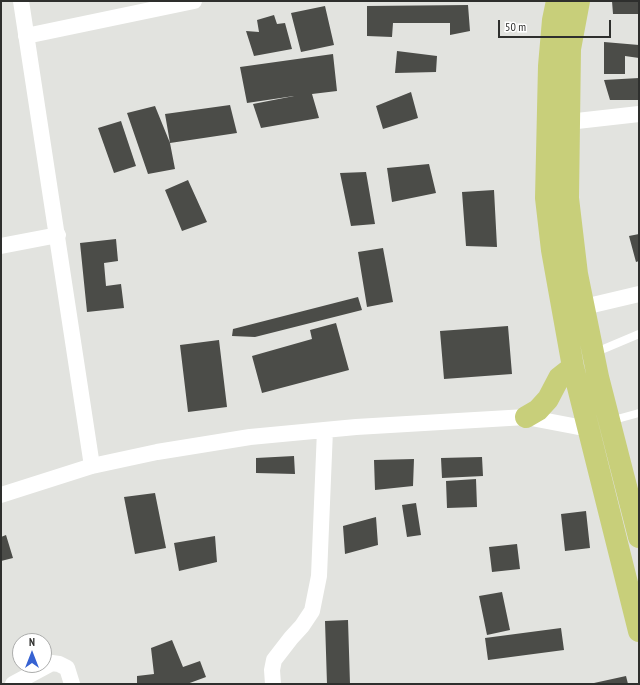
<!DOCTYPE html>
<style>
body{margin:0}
#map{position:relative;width:640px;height:685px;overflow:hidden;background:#e2e3df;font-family:"PT Sans Narrow",sans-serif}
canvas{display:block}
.frame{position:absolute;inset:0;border:2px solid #2e2f2d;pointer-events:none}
.north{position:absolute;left:12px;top:633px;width:40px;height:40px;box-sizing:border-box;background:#fff;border:1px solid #abacab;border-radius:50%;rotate:0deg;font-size:11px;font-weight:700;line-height:16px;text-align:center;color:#2e2f2d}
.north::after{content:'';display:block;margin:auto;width:14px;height:18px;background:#3662d2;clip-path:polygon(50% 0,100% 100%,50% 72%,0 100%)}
.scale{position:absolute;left:498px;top:20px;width:113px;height:18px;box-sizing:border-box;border:2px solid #2e2f2d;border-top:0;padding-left:5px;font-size:12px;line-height:14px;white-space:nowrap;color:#2e2f2d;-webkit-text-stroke:3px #fff;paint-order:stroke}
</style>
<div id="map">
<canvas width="640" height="685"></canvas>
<div class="frame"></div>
<div class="north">N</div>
<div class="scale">50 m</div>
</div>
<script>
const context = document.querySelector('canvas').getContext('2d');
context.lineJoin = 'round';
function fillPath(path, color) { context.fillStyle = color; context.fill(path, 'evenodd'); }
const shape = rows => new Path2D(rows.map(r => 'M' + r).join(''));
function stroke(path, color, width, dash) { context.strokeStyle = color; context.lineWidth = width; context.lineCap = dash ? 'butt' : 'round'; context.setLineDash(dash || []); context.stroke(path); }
fillPath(shape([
 [612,1,639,1,639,14,613,14],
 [468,5,470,31,450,35,450,23,393,23,392,37,367,36,367,6],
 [325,6,334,45,301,52,291,13],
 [274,15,277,24,285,23,292,49,254,56,246,31,259,32,257,20],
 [604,42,639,45,639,58,625,56,625,74,604,74],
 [397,51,437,56,436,72,395,73],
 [333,54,337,91,312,94,319,118,261,128,253,104,294,96,247,103,240,67],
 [639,78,639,100,610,100,604,80],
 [411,92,418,118,383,129,376,106],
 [230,105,237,133,170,143,165,114],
 [155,106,170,143,175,169,148,174,127,113],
 [121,121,136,166,114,173,98,128],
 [429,164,436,193,392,202,387,168],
 [366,172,375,224,351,226,340,173],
 [188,180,207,222,182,231,165,190],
 [494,190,497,247,466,246,462,192],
 [639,234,639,261,636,262,629,236],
 [116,239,118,261,104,263,106,286,121,284,124,308,87,312,80,243],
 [383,248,393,302,367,307,358,252],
 [358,297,362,310,255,337,232,336,233,329],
 [336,323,349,370,262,393,252,356,312,339,310,330],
 [508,326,512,374,444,379,440,331],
 [219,340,227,407,188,412,180,345],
 [294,456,295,474,256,473,256,458],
 [482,457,483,476,442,478,441,458],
 [414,459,413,486,375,490,374,460],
 [476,479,477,507,447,508,446,481],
 [155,493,166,548,135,554,124,497],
 [416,503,421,535,407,537,402,505],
 [586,511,590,548,565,551,561,514],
 [376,517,378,545,345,554,343,526],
 [6,535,13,558,1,561,1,537],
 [215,536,217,562,179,571,174,543],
 [517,544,520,569,492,572,489,547],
 [502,592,510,630,487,635,479,596],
 [348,620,350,684,327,684,325,621],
 [561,628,564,650,488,660,485,638],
 [172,640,183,667,200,661,206,677,187,684,137,684,137,676,154,674,151,648],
 [626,676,628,684,594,684,594,683]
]), '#4b4c48');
stroke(shape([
 [594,353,639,334],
 [610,421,639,413]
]), '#fff', 8);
stroke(shape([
 [21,1,92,466],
 [26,36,194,1],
 [568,122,639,114],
 [1,246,58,235],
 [584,307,639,294],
 [1,495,92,466,157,452,250,437,356,427,526,417,589,429],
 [13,684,52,663,59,664,67,668,72,684],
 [273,684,272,670,274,660,291,638,302,626,312,611,319,576,325,430]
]), '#fff', 16);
stroke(shape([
 [557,1,553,20,549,66,546,198,552,250,573,367,639,631],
 [579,1,570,49,568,198,577,274,598,377,639,537],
 [526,417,538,410,548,399,559,378,573,367]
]), '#c8cf7a', 22);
</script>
